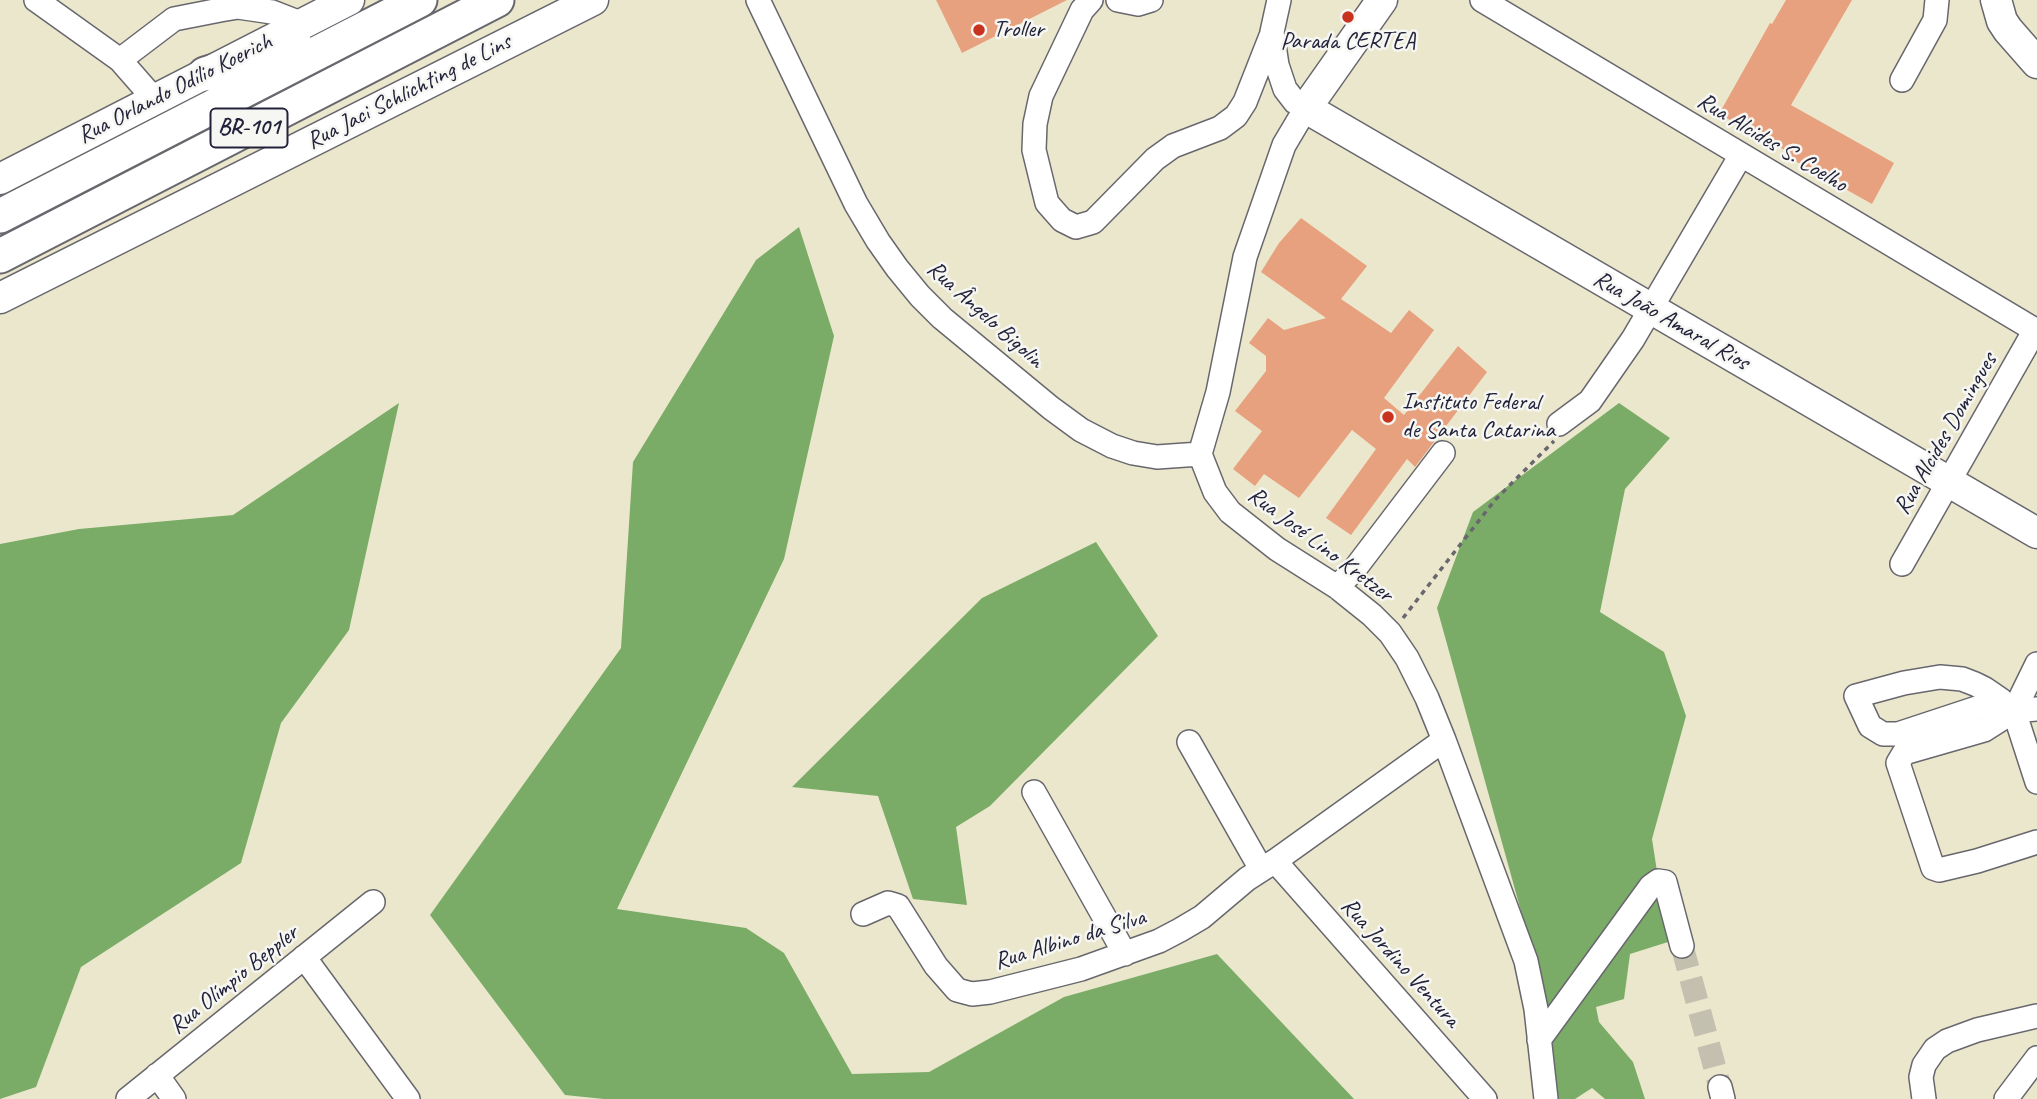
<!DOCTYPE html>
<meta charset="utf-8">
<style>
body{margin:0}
canvas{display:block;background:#ebe7cc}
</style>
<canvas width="2037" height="1099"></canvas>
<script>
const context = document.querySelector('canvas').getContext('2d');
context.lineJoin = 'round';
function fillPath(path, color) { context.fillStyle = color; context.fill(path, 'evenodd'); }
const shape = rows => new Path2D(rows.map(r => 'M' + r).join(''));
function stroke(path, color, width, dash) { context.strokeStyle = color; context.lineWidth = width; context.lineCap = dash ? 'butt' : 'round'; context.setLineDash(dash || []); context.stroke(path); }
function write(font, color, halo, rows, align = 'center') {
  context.font = font + ' Caveat,sans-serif'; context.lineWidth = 5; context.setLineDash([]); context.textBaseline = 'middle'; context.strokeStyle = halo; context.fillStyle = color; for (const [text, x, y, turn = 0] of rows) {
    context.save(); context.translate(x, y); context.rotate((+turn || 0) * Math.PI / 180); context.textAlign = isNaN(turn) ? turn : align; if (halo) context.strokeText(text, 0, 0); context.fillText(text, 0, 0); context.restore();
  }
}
fillPath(shape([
 [799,227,834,336,784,559,617,909,746,928,784,953,852,1074,929,1072,1064,997,1217,954,1354,1099,604,1099,565,1095,430,915,621,648,633,462,756,260],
 [399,403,349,630,281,723,241,863,81,967,36,1087,0,1099,0,544,79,529,233,515],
 [1619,403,1670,438,1625,489,1600,612,1664,652,1686,716,1652,839,1668,942,1630,954,1624,999,1596,1007,1599,1022,1633,1062,1645,1099,1605,1099,1592,1088,1575,1099,1556,1099,1547,1005,1437,608,1473,512],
 [1096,542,1158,636,990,806,956,827,967,905,913,899,878,796,792,787,982,598]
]), '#7aac67');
fillPath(shape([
 [936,0,1067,0,962,53],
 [1786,0,1852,0,1791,105,1894,163,1872,204,1788,157,1790,153,1719,114,1770,23,1772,24],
 [1301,218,1367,266,1341,299,1391,333,1409,310,1434,330,1384,398,1404,415,1458,346,1487,372,1415,467,1407,459,1351,535,1326,518,1376,449,1352,430,1299,498,1264,474,1255,486,1233,469,1262,431,1235,411,1266,371,1266,356,1249,343,1268,318,1284,330,1326,318,1261,272,1279,243]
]), '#e7a17f');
stroke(shape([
 [1682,946,1720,1087]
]), '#c3c0af', 23, [23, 11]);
const minor = shape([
 [36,0,120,60,155,100],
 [758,0,856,204,878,241,897,268,920,296,942,318,1051,408,1081,430,1112,446,1133,453,1157,457,1200,454],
 [1091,0,1082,10,1041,96,1035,124,1034,150,1047,203,1062,220,1076,227,1093,222,1155,159,1173,146,1220,128,1236,116,1245,102,1271,36],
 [1118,0,1138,4,1151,0],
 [1279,0,1272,32,1277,65,1285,89,1295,102,1306,108,1284,145,1245,257,1218,392,1200,454,1215,492,1230,512,1277,549,1337,587,1372,615,1390,633,1407,658,1427,698,1444,740,1526,961,1536,1009,1546,1099],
 [1482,0,2035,330,1902,564],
 [120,60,174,19,220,10,238,7,272,12,303,24],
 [1902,80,1935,20,1937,0],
 [1559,424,1590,401,1633,339,1741,155],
 [1337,587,1354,570,1443,453],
 [2001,700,1898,734,1883,734,1870,726,1856,696,1904,683,1940,677,1962,679,1975,684,1985,689,2001,700,2014,711,2037,782],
 [2037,709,2014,711,1984,730,1904,753,1898,763,1933,868,1939,870,1977,861,2037,842],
 [2014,711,2037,664],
 [1189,742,1261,869],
 [1034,792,1125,954],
 [1275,861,1485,1099],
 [863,914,888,903,898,906,936,966,957,990,972,994,990,992,1081,969,1159,941,1180,930,1202,917,1247,879,1275,861,1444,740],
 [304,957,408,1099],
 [1539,1040,1651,886,1658,881,1665,882,1682,946],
 [157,1075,174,1099],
 [1720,1087,1723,1099],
 [128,1099,373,902],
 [1924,1099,1921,1077,1924,1065,1935,1049,1947,1041,1977,1030,2037,1016],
 [2006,1099,2037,1058]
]);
const major = shape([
 [1382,0,1306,108,2037,533],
 [1996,0,2002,21,2008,30,2037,63],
 [0,179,349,0],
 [0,298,593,0]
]);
const highway = shape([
 [205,74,296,46],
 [0,216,420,0],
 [0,256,497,0]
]);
stroke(minor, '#68676e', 26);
stroke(major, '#68676e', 33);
stroke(highway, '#68676e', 37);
stroke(shape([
 [1403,618,1495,500,1554,441]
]), '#68676e', 3.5, [5, 5]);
stroke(minor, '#fff', 23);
stroke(major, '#fff', 30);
stroke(highway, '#fff', 33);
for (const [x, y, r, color] of [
 [1348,17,7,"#c8321e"],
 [979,30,7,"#c8321e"],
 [1388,417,7,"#c8321e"]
]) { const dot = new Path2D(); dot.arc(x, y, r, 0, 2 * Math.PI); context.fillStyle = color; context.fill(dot); stroke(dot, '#f6f6f2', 2.5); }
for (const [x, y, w] of [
 [249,128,77]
]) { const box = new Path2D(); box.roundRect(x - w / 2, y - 19.5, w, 39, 5); context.fillStyle = '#f6f6f2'; context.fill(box); stroke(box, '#22223b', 2); }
write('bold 23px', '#22223b', null, [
 ["BR-101",249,128]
]);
write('24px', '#22223b', '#f6f6f2', [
 ["Troller",993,30],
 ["Parada CERTEA",1348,42,"center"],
 ["Instituto Federal",1402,403],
 ["de Santa Catarina",1402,431]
], 'left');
write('24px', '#22223b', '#f6f6f2', [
 ["Rua Orlando Odílio Koerich",175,89,-27],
 ["Rua Jaci Schlichting de Lins",409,92,-27],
 ["Rua Alcides S. Coelho",1772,143,31],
 ["Rua Ângelo Bigolin",985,315,42],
 ["Rua João Amaral Rios",1671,321,30],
 ["Rua Alcides Domingues",1946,434,-60],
 ["Rua José Lino Kretzer",1320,545,37],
 ["Rua Albino da Silva",1070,940,-17],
 ["Rua Jordino Ventura",1400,963,48],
 ["Rua Olímpio Beppler",234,980,-39]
]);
</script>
